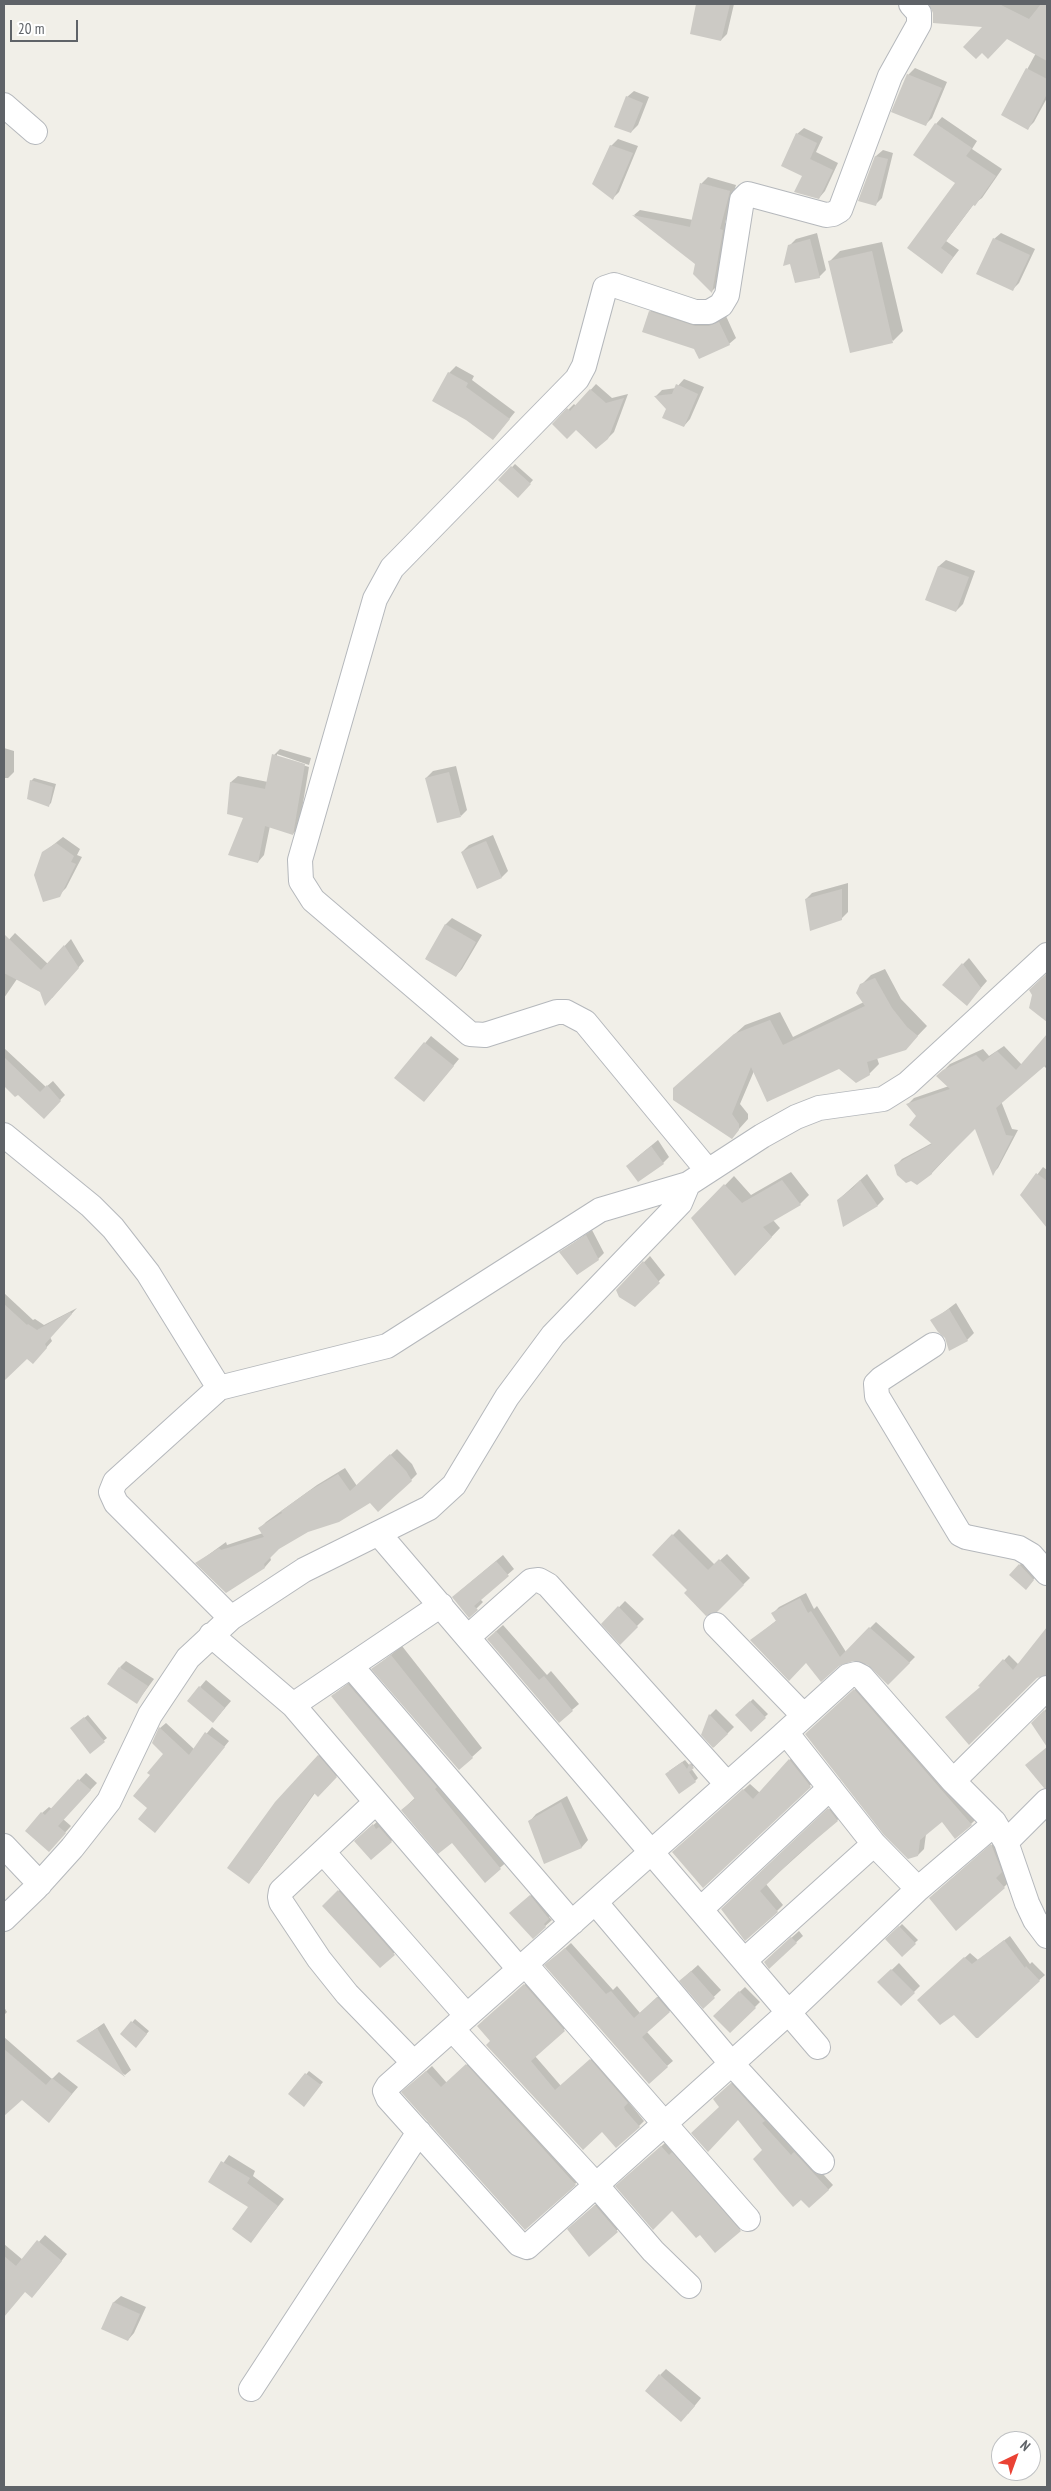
<!DOCTYPE html>
<style>
body{margin:0}
#map{position:relative;width:1051px;height:2491px;overflow:hidden;background:#f1efe8;font-family:"PT Sans Narrow",sans-serif}
canvas{display:block}
.frame{position:absolute;inset:0;border:5px solid #5f6368;pointer-events:none}
.north{position:absolute;left:991px;top:2431px;width:50px;height:50px;box-sizing:border-box;background:#fff;border:1px solid #bfc1c3;border-radius:50%;rotate:42deg;font-size:14px;font-weight:700;line-height:20px;text-align:center;color:#5f6368}
.north::after{content:'';display:block;margin:auto;width:18px;height:22px;background:#ea4335;clip-path:polygon(50% 0,100% 100%,50% 72%,0 100%)}
.scale{position:absolute;left:10px;top:20px;width:68px;height:22px;box-sizing:border-box;border:2px solid #5f6368;border-top:0;padding-left:6px;font-size:15px;line-height:18px;white-space:nowrap;color:#5f6368;-webkit-text-stroke:4px #fff;paint-order:stroke}
</style>
<div id="map">
<canvas width="1051" height="2491"></canvas>
<div class="frame"></div>
<div class="north">N</div>
<div class="scale">20 m</div>
</div>
<script>
const context = document.querySelector('canvas').getContext('2d');
context.lineJoin = 'round';
function fillPath(path, color) { context.fillStyle = color; context.fill(path, 'evenodd'); }
const shape = rows => new Path2D(rows.map(r => 'M' + r).join(''));
function stroke(path, color, width, dash) { context.strokeStyle = color; context.lineWidth = width; context.lineCap = dash ? 'butt' : 'round'; context.setLineDash(dash || []); context.stroke(path); }
fillPath(shape([
 [698,4,734,4,727,34,721,40,691,33],
 [930,4,1047,4,1047,98,1034,122,1028,128,1003,114,1036,53,985,26,934,12],
 [915,68,947,82,932,118,926,124,908,75],
 [634,91,649,97,638,125,631,132,627,97],
 [942,117,977,141,972,149,1002,169,982,198,974,204,946,241,959,250,942,272,909,248,957,183,936,124],
 [804,128,823,137,816,152,838,163,825,191,819,198,804,175,797,134],
 [618,139,638,146,619,192,613,198,611,146],
 [883,150,893,153,882,198,876,204,876,156],
 [708,177,736,185,725,223,729,224,718,285,712,291,696,264,634,215,640,210,693,220,702,183],
 [817,233,826,270,819,277,789,246,796,239],
 [1001,233,1035,249,1019,283,1012,290,994,239],
 [882,242,903,331,893,341,830,261,840,251],
 [656,305,717,320,726,316,736,338,729,344,650,312],
 [456,366,474,376,472,380,515,412,493,439,467,419,449,373],
 [684,379,704,387,690,419,684,426,656,396,662,390,676,388],
 [596,384,612,398,628,394,614,432,608,438,554,424,574,404,576,406],
 [515,464,533,480,518,497,500,480],
 [946,560,975,571,963,604,956,611,927,599,939,566],
 [4,748,14,751,14,772,8,778,4,778],
 [280,749,311,758,309,765,277,754,277,757,309,767,299,827,293,834,270,826,264,855,258,862,244,817,228,813,231,782,238,776,268,782,274,755],
 [456,766,467,810,461,816,426,778,433,771],
 [34,778,56,784,51,803,48,806,31,781],
 [493,835,508,871,502,877,477,887,462,852,469,845],
 [63,837,80,849,77,855,82,857,66,888,59,895,43,853],
 [848,883,848,912,841,919,806,899,812,893],
 [452,918,482,935,462,969,456,976,426,959,446,924],
 [15,933,48,964,71,939,84,961,52,998,17,979,4,998,4,945],
 [969,958,987,981,967,1004,963,964],
 [885,969,901,999,927,1026,905,1049,877,1058,879,1064,869,1074,840,1068,754,1071,740,1104,748,1114,748,1119,731,1138,684,1079,745,1025,780,1012,793,1037,864,1002,861,985,871,975],
 [431,1036,459,1059,430,1094,396,1078],
 [1047,1036,1047,1069,1044,1066,1001,1101,1012,1129,1018,1130,998,1168,993,1173,976,1126,932,1173,896,1165,902,1159,932,1143,918,1116,908,1104,914,1098,949,1086,938,1076,950,1064,983,1049,989,1056,1004,1046,1022,1065],
 [4,1048,46,1087,53,1081,65,1095,44,1117,18,1093,15,1096,4,1085],
 [658,1140,669,1157,663,1163,635,1159],
 [1043,1167,1047,1170,1047,1226,1022,1195],
 [791,1172,809,1195,800,1204,773,1220,780,1228,744,1266,693,1218,734,1176,751,1195],
 [867,1174,884,1199,878,1205,844,1225,838,1200],
 [592,1230,604,1253,598,1259,561,1252],
 [650,1256,665,1275,634,1306,617,1290],
 [4,1293,33,1320,35,1319,44,1325,77,1308,50,1337,52,1341,39,1356,27,1357,7,1377,4,1374],
 [956,1303,974,1333,967,1340,950,1349,946,1337,932,1321],
 [397,1449,412,1464,417,1474,411,1480,307,1531,278,1548,270,1557,271,1560,265,1567,197,1563,226,1542,227,1545,263,1533,260,1528,266,1522,317,1485,345,1468,357,1486],
 [679,1529,715,1565,727,1554,750,1578,716,1611,689,1590,653,1555],
 [503,1555,514,1569,480,1599,483,1602,469,1616,460,1591],
 [1026,1558,1040,1572,1032,1581,1011,1575],
 [806,1593,814,1609,817,1606,846,1652,876,1622,915,1657,888,1684,869,1664,853,1659,806,1661,752,1640,777,1620,773,1613,779,1607],
 [625,1601,644,1619,620,1643,603,1624],
 [503,1625,547,1675,551,1671,579,1704,559,1721,495,1632],
 [1047,1629,1047,1674,980,1686,1009,1655,1019,1665],
 [402,1646,482,1748,472,1757,373,1669],
 [126,1661,154,1679,137,1702,120,1667],
 [358,1676,510,1859,485,1881,452,1841,402,1810,416,1797,332,1696],
 [206,1680,231,1701,219,1715,200,1687],
 [861,1684,977,1818,971,1824,942,1820,926,1834,924,1849,918,1855,813,1728],
 [753,1699,768,1714,751,1730,737,1715],
 [1047,1708,1047,1738,1033,1723],
 [716,1709,734,1727,714,1747,703,1734,710,1715],
 [88,1715,107,1738,90,1752,74,1726],
 [166,1723,194,1749,212,1727,229,1741,155,1832,149,1808,151,1775,164,1753,153,1743,160,1728],
 [325,1749,342,1770,325,1789,315,1793,255,1876,318,1756],
 [796,1753,817,1779,703,1887,680,1846,750,1784,760,1793],
 [685,1760,690,1766,693,1761,696,1764,691,1768,698,1778,695,1781,669,1771],
 [86,1773,97,1783,63,1819,71,1826,55,1844,42,1813,49,1807,52,1809],
 [567,1796,588,1840,582,1847,545,1862,530,1821,536,1814],
 [836,1803,844,1814,766,1884,783,1905,777,1911,729,1903],
 [380,1819,398,1835,371,1859,356,1841],
 [1001,1837,1013,1878,1004,1887,940,1889],
 [345,1885,400,1947,380,1967,323,1906],
 [537,1890,554,1911,549,1917,552,1920,533,1937,510,1913],
 [902,1924,918,1940,902,1955,887,1939],
 [799,1931,803,1936,769,1967,772,1955],
 [1010,1936,1030,1964,1032,1962,1045,1975,976,2037,954,2014,924,1995,970,1953,978,1960],
 [571,1943,613,1990,617,1986,640,2013,663,1992,675,2006,647,2032,673,2061,667,2066,552,1960],
 [899,1963,920,1986,901,2005,879,1982],
 [698,1965,721,1990,703,2007,688,1974],
 [530,1980,569,2025,535,2056,561,2086,596,2055,632,2097,628,2101,644,2121,639,2126,602,2131,492,2041,483,2021],
 [745,1987,760,2002,730,2032,719,2011],
 [4,2007,7,2012,4,2015],
 [135,2019,149,2031,139,2043,122,2034],
 [104,2023,131,2070,125,2075,78,2041],
 [4,2037,52,2079,59,2072,78,2087,55,2114,22,2099,4,2114],
 [472,2060,580,2179,575,2184,409,2087,432,2066,447,2083],
 [309,2071,323,2082,306,2102,289,2094],
 [736,2079,833,2185,828,2190,764,2150,739,2119,721,2107,720,2094],
 [666,2142,745,2225,715,2251,700,2234,672,2209,622,2182],
 [229,2155,255,2171,253,2176,284,2199,250,2242,250,2206,210,2182],
 [602,2199,624,2224,589,2255,575,2223],
 [45,2235,67,2254,38,2290,25,2291,4,2314,4,2244,23,2260],
 [121,2296,146,2307,134,2333,128,2340,103,2328,114,2302],
 [666,2369,701,2398,688,2414,660,2375]
]), '#0003');
fillPath(shape([
 [696,4,730,4,721,41,690,34],
 [929,4,999,4,1029,19,1041,4,1047,4,1047,61,1007,39,988,59,982,53,976,59,963,47,982,27,933,23,933,13],
 [1026,68,1047,79,1047,94,1028,130,1001,115],
 [907,74,942,88,926,126,891,112],
 [626,96,643,103,631,133,614,127],
 [935,123,972,148,966,156,996,176,975,206,973,205,941,248,953,257,942,274,907,248,955,183,913,155],
 [796,133,817,143,810,159,833,170,819,199,794,192,802,176,781,166],
 [610,145,633,153,613,200,592,184],
 [875,156,888,159,876,206,858,201],
 [700,183,730,191,720,229,723,230,712,293,693,274,695,264,632,215,690,227],
 [993,238,1030,255,1013,291,976,274],
 [810,239,820,278,795,283,790,264,783,266,788,245],
 [872,251,893,343,850,353,828,261],
 [649,311,695,326,709,326,719,322,730,345,699,359,694,349,642,332],
 [448,372,468,383,466,387,510,419,493,440,466,420,432,401],
 [676,384,698,394,684,427,662,418,666,409,654,396,672,394],
 [590,389,606,403,624,398,608,439,596,449,576,430,567,439,552,424,567,408,570,411],
 [511,466,531,484,518,498,498,480],
 [938,566,969,577,956,612,925,600],
 [272,754,305,764,293,835,265,826,258,863,228,855,243,818,227,814,230,782,265,789],
 [449,772,461,817,437,823,425,778],
 [30,780,53,787,49,807,27,799],
 [486,841,502,878,477,889,461,852],
 [56,843,74,856,71,862,76,864,60,897,43,902,34,875,42,852],
 [842,889,842,920,810,931,805,899],
 [445,924,476,942,456,977,425,959],
 [4,934,41,970,64,945,79,968,45,1006,40,992,4,973],
 [962,963,981,988,967,1006,942,985],
 [1047,973,1047,1022,1029,1008,1032,995,1029,990],
 [875,978,892,1008,907,1027,918,1036,906,1050,867,1062,870,1075,856,1083,839,1069,767,1102,751,1067,732,1114,739,1124,739,1130,732,1139,673,1100,673,1088,734,1034,770,1020,783,1045,865,1006,856,993,860,984],
 [1047,1034,1047,1064,996,1108,1006,1135,1013,1136,993,1176,975,1129,932,1172,932,1174,917,1185,911,1181,906,1183,897,1175,894,1165,932,1144,909,1125,916,1116,906,1104,950,1089,936,1076,943,1070,976,1055,983,1062,997,1051,1016,1070],
 [424,1042,454,1066,424,1102,394,1078],
 [4,1057,40,1092,47,1085,61,1101,44,1119,18,1095,15,1097,4,1086],
 [651,1146,664,1164,638,1182,626,1166],
 [1036,1173,1047,1181,1047,1228,1020,1195],
 [782,1180,801,1205,763,1227,772,1237,735,1276,691,1218,724,1184,742,1203],
 [860,1180,878,1206,843,1227,837,1200,853,1188],
 [586,1235,599,1260,577,1275,559,1252],
 [643,1261,660,1283,635,1307,619,1297,616,1290],
 [4,1304,27,1325,28,1324,37,1330,70,1312,72,1314,45,1344,47,1348,33,1364,27,1359,4,1381],
 [949,1309,968,1341,949,1351,945,1338,938,1332,930,1320],
 [390,1454,406,1471,412,1481,378,1512,370,1503,339,1522,308,1532,279,1549,264,1564,265,1568,226,1593,195,1563,219,1548,221,1550,264,1537,258,1528,282,1513,281,1511,309,1491,338,1474,350,1491],
 [672,1534,708,1570,719,1559,744,1585,717,1612,706,1616,684,1593,687,1590,652,1555],
 [496,1561,509,1576,474,1606,478,1610,469,1618,452,1597],
 [1019,1564,1034,1580,1026,1590,1009,1575],
 [800,1598,808,1613,811,1611,840,1657,869,1627,910,1663,888,1685,868,1665,853,1661,839,1666,821,1682,806,1663,789,1681,750,1640,776,1621,771,1613],
 [618,1606,638,1627,620,1645,601,1624],
 [1047,1627,1047,1675,1037,1678,969,1745,945,1717,980,1687,978,1686,1003,1659,1013,1670],
 [496,1631,539,1680,544,1676,573,1711,559,1723,487,1639],
 [391,1655,473,1758,459,1770,371,1669],
 [119,1667,148,1686,137,1704,107,1684],
 [348,1684,437,1787,435,1789,501,1869,485,1883,452,1843,438,1854,401,1810,415,1799,331,1696],
 [199,1686,225,1708,213,1723,187,1701],
 [854,1689,972,1825,955,1839,942,1822,920,1840,918,1856,908,1859,884,1835,805,1734],
 [750,1701,766,1718,751,1732,735,1715],
 [1044,1710,1047,1714,1047,1747,1031,1723],
 [709,1714,728,1734,713,1748,701,1735],
 [84,1717,105,1742,90,1754,70,1728],
 [159,1727,189,1755,205,1732,225,1747,155,1833,138,1819,147,1808,133,1796,150,1775,147,1773,163,1754,152,1743],
 [1047,1747,1047,1788,1044,1788,1025,1765],
 [318,1755,337,1777,318,1797,314,1793,249,1884,227,1868,275,1802],
 [789,1759,811,1787,703,1888,672,1852,743,1789,753,1799],
 [682,1762,687,1769,690,1763,694,1768,689,1772,696,1782,679,1794,665,1774],
 [78,1779,91,1790,58,1826,66,1833,49,1852,25,1831,41,1812,45,1815],
 [561,1802,582,1848,544,1864,528,1821],
 [828,1808,838,1821,795,1857,760,1891,778,1912,745,1941,721,1909],
 [373,1824,376,1829,379,1827,392,1842,371,1860,354,1841],
 [991,1844,1002,1872,996,1878,1005,1888,956,1931,929,1898],
 [338,1890,395,1955,380,1968,322,1906],
 [530,1895,549,1919,544,1924,546,1927,533,1939,509,1913],
 [899,1926,916,1944,902,1957,885,1939],
 [791,1937,797,1943,769,1969,764,1962],
 [1004,1940,1025,1968,1026,1966,1040,1981,978,2038,976,2038,954,2015,940,2025,917,2000,964,1957,972,1964],
 [565,1948,606,1994,611,1991,634,2018,657,1997,670,2012,642,2037,668,2067,649,2084,544,1965],
 [891,1969,915,1993,901,2006,877,1982],
 [691,1971,715,1998,703,2009,679,1981],
 [524,1984,565,2031,531,2061,555,2090,590,2059,628,2103,624,2107,625,2110,640,2127,616,2148,602,2132,583,2150,486,2045,490,2041,477,2026],
 [739,1991,756,2008,730,2033,713,2016],
 [131,2021,147,2034,136,2048,120,2034],
 [97,2028,125,2077,76,2041],
 [4,2049,46,2085,52,2078,72,2094,49,2123,22,2100,4,2116],
 [466,2064,576,2185,525,2230,401,2092,426,2071,441,2087],
 [305,2073,321,2085,304,2107,288,2094],
 [731,2083,765,2121,762,2123,791,2155,794,2152,829,2190,809,2208,801,2200,793,2207,779,2191,753,2159,762,2150,738,2120,708,2152,691,2133,719,2107,713,2099],
 [661,2146,669,2155,672,2152,741,2231,715,2253,700,2235,696,2238,672,2211,653,2230,615,2186],
 [221,2161,250,2178,247,2183,278,2206,251,2243,232,2229,248,2207,208,2182],
 [595,2205,618,2232,589,2257,567,2229],
 [37,2240,62,2261,32,2298,25,2292,4,2317,4,2256,16,2266],
 [113,2302,140,2314,128,2341,101,2329],
 [659,2374,695,2406,681,2422,645,2391]
]), '#cccac5');
const minor = shape([
 [4,105,35,132],
 [4,1135,91,1206,113,1228,148,1273,219,1388],
 [708,1171,585,1022,566,1012,557,1012,485,1035,470,1034,313,900,301,881,300,860,375,599,392,568,577,379,584,366,605,288,614,285,695,312,709,312,721,305,727,295,742,200,748,194,826,215,833,214,840,210,890,76,919,24,919,13,911,4],
 [933,1345,881,1379,876,1384,877,1396,960,1534,966,1537,1019,1548,1031,1555,1047,1573],
 [379,1534,818,2047],
 [231,1618,116,1503,111,1492,115,1482,219,1388,387,1346,600,1210,688,1184],
 [716,1625,804,1716],
 [211,1635,293,1705,441,1605],
 [468,1637,531,1581,539,1580,548,1585,727,1784],
 [351,1666,572,1923],
 [293,1705,520,1970],
 [783,1735,848,1676,856,1674,862,1677,953,1781],
 [376,1802,281,1891,280,1897,281,1902,319,1959,347,1994,414,2063],
 [994,1822,1006,1842,1027,1903,1035,1920,1047,1936],
 [1006,1842,1047,1801],
 [4,1846,40,1884],
 [323,1852,467,2016],
 [918,1889,789,2012,527,2247,519,2244,388,2098,385,2091,388,2086,783,1735,788,1735,874,1844,918,1889,993,1825,994,1822,953,1781,1047,1688],
 [595,1902,731,2063,822,2162],
 [701,1909,830,1788],
 [4,1919,35,1889,72,1848,109,1801,150,1715,188,1658,231,1618,304,1570,429,1508,454,1485,507,1397,553,1335,680,1203,688,1184,762,1136,796,1117,819,1108,883,1099,907,1084,1047,955],
 [745,1960,874,1844],
 [525,1964,748,2219],
 [453,2030,597,2186,653,2251,689,2286],
 [251,2389,419,2132]
]);
stroke(minor, '#b5b8bc', 26);
stroke(minor, '#fff', 24);
</script>
